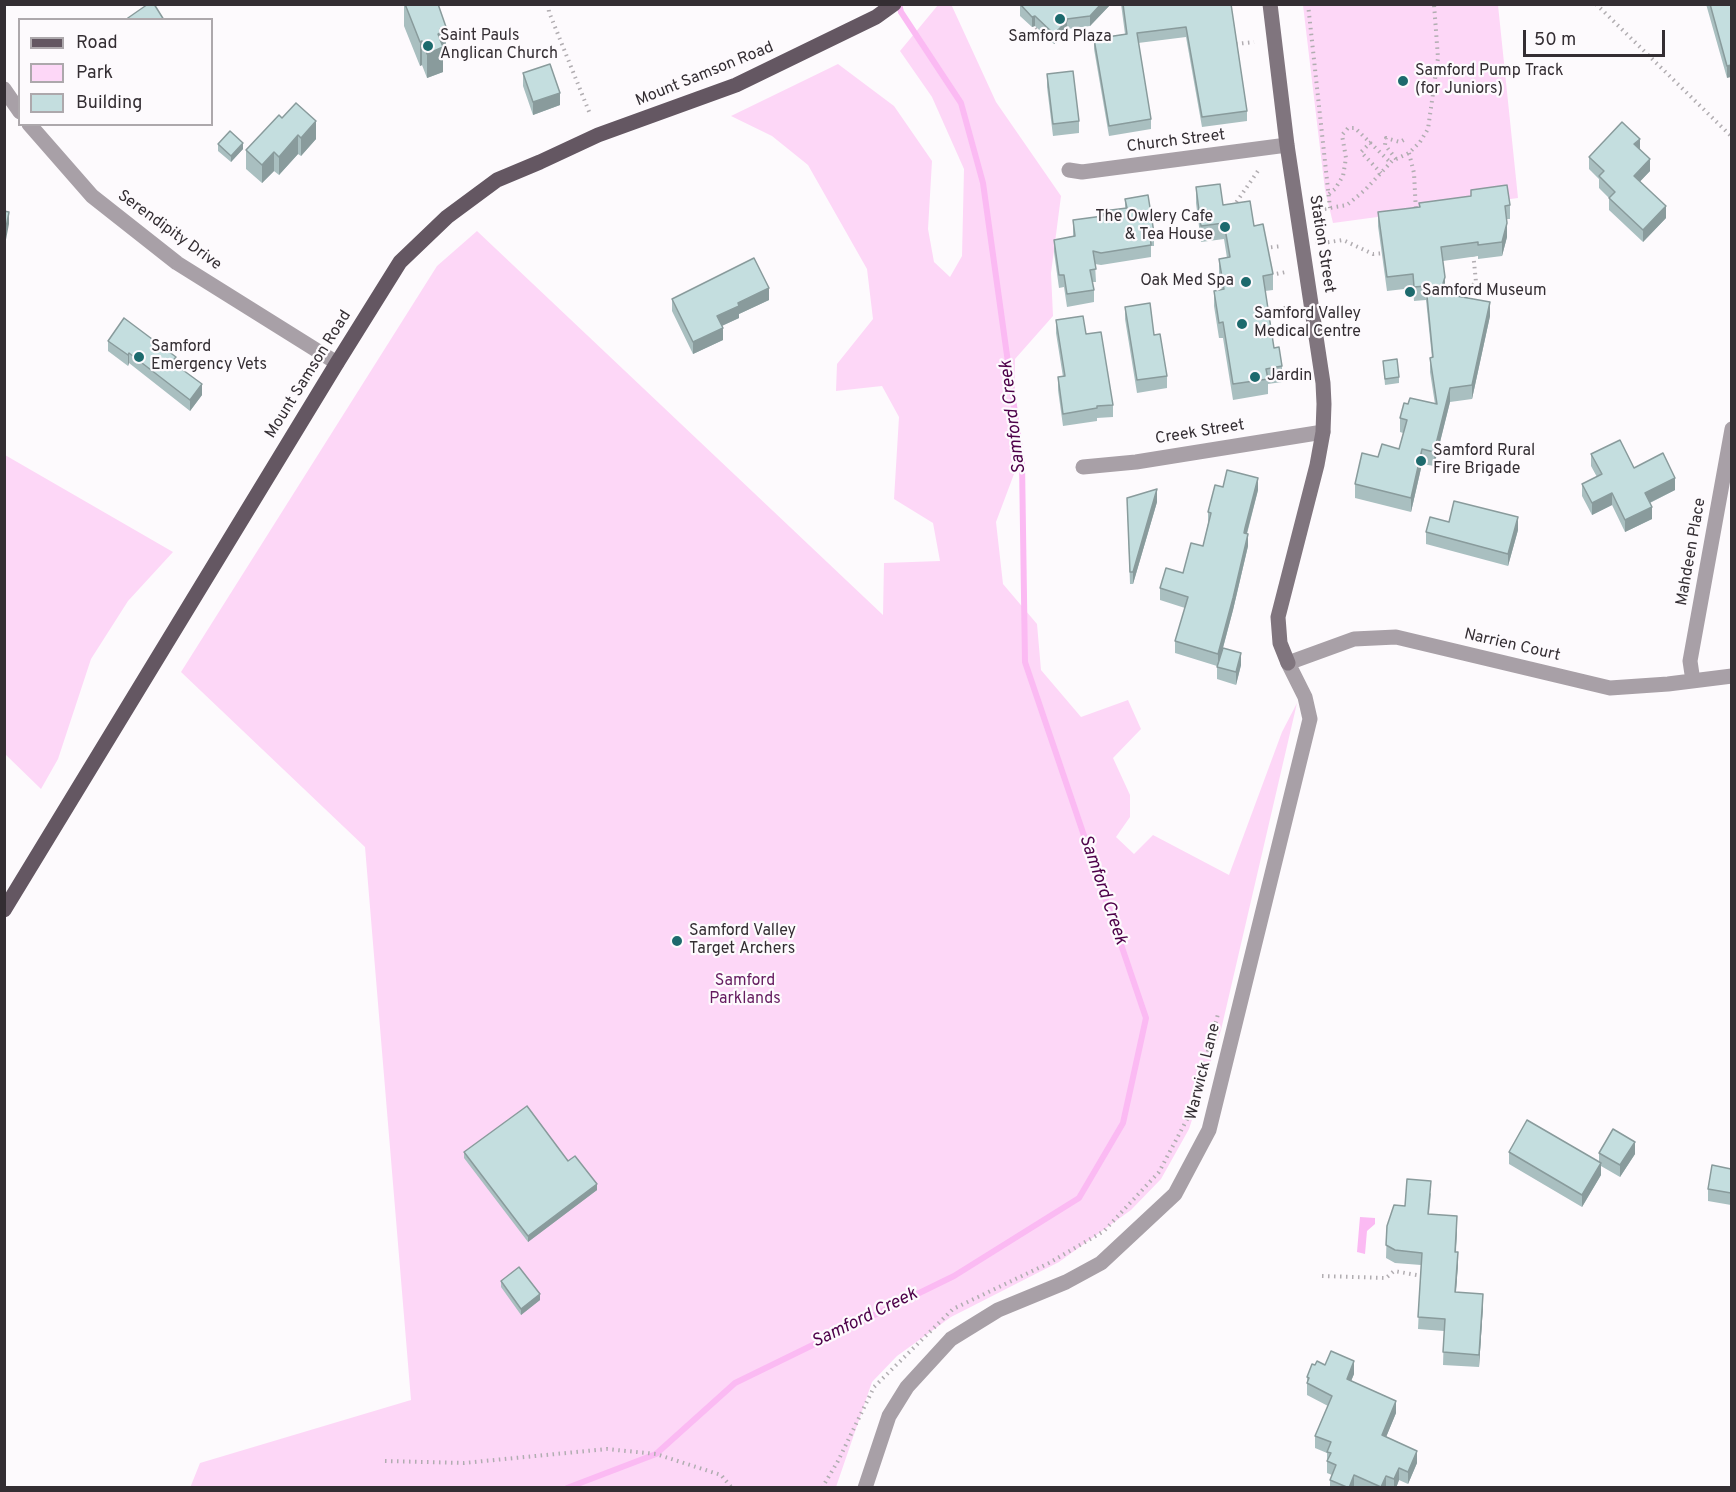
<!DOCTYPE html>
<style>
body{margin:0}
#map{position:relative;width:1736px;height:1492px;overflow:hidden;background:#fdfafd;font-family:Overpass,sans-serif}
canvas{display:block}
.frame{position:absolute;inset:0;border:6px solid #342e33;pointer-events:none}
.legend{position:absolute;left:18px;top:18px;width:195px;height:108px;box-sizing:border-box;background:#fdfafd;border:2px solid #ada8ac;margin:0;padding:8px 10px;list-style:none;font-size:18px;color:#342e33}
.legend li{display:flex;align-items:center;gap:12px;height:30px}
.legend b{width:30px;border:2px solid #ada8ac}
.scale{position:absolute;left:1523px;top:30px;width:142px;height:27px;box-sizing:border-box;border:3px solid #342e33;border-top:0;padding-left:8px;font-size:18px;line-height:21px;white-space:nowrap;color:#342e33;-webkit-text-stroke:4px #fdfafd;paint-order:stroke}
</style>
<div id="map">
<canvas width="1736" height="1492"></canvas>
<div class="frame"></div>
<ul class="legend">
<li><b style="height:8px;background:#645762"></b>Road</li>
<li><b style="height:16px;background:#fdd7f7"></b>Park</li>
<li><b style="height:16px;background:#c4dedf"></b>Building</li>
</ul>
<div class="scale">50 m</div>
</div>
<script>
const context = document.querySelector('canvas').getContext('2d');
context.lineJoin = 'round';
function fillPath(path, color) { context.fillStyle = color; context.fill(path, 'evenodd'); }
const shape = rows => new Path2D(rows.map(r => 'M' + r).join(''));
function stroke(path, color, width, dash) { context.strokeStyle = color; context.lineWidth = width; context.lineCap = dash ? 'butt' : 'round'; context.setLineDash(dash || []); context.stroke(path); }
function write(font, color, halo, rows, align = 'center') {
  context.font = font + ' Overpass,sans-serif'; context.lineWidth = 4.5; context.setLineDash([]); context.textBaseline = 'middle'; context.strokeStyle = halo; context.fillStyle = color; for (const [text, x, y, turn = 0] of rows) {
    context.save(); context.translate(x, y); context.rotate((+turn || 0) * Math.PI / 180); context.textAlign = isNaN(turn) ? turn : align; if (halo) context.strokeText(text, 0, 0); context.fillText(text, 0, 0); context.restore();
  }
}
fillPath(shape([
 [951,4,996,102,1061,196,1051,273,1053,316,1015,359,1014,474,996,522,1003,584,1037,624,1041,670,1081,717,1128,700,1141,729,1113,758,1130,795,1130,817,1116,837,1134,854,1153,835,1229,875,1282,732,1297,703,1221,1030,1189,1129,1161,1179,1131,1210,1059,1262,951,1317,897,1356,872,1382,836,1487,190,1488,200,1463,411,1400,365,847,181,672,437,266,477,231,883,615,884,563,940,561,933,523,894,499,899,417,882,386,836,391,837,364,873,319,867,269,808,165,772,136,731,116,838,64,894,106,932,161,928,229,934,262,950,277,962,256,964,169,932,97,900,51,938,5],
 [1303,5,1498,5,1518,198,1333,223,1325,190],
 [5,455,173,552,128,601,91,659,58,759,41,789,5,754]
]), '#fdd7f7');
fillPath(shape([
 [1360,1217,1375,1218,1375,1224,1367,1231,1365,1254,1357,1252]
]), '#fbbaf3');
stroke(shape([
 [567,1488,656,1454,735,1383,954,1276,1079,1198,1123,1123,1146,1018,1025,662,1022,463,983,183,961,103,901,12,899,4]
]), '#fbbaf3', 6);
stroke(shape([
 [548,4,549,12,590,114],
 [1308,4,1330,208],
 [1596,4,1732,137],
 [1032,23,1050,42],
 [1236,44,1254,42],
 [1371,142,1361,152,1381,173],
 [1409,153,1414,173,1416,212],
 [1396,159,1385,145,1386,138,1400,142,1407,138],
 [1329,194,1335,189,1343,176,1346,158,1342,135,1348,128,1355,128,1390,162],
 [1233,207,1260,168],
 [1313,211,1347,205,1365,190,1392,161,1409,153,1420,142,1428,129,1438,58,1434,4],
 [1316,244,1343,240,1373,254,1386,253],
 [1265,248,1282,246],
 [1271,275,1286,272],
 [1445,291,1468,290,1476,282,1473,252],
 [1266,311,1291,307],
 [1281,373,1301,370],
 [1322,1276,1386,1278,1394,1271,1422,1276],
 [385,1461,464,1463,607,1449,656,1454,721,1475,732,1488],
 [822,1488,838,1461,874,1387,953,1309,1049,1263,1104,1231,1159,1172,1192,1110,1218,1014]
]), '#b1adb1', 4, [1.5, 4.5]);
stroke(shape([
 [4,89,20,112],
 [29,124,92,196,177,263,337,363],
 [1069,170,1082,172,1287,145],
 [1083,467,1136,462,1323,432],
 [1693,681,1690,661,1732,429],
 [865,1488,889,1416,907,1387,951,1339,998,1310,1066,1282,1101,1263,1175,1194,1209,1130,1310,719,1305,697,1288,663,1354,639,1396,637,1610,688,1668,684,1732,676]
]), '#a8a0a7', 15);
stroke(shape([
 [1270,4,1287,145,1323,383,1324,404,1323,432,1317,465,1278,617,1280,643,1288,663]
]), '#80757e', 15);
stroke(shape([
 [4,910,337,363,400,262,447,217,497,180,540,162,598,135,736,85,876,17,894,4]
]), '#645762', 15);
fillPath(shape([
 [404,4,438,4,446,51,443,52,443,72,427,78,422,65,420,66,404,26],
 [1020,4,1111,4,1090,26,1067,29,1067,31,1054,44,1035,26,1032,27,1020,16],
 [1121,4,1231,4,1247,111,1247,121,1202,127,1186,37,1138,43,1151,119,1151,129,1109,136,1094,49,1094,39,1125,34],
 [1706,4,1731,4,1727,78],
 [523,73,560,105,533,115,523,86],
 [1047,74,1079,121,1079,133,1053,136,1047,87],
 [282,118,316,139,301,156,298,154,279,175,274,171,262,183,246,169,246,150],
 [218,144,243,149,231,162,218,151],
 [1640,149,1650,171,1640,181,1666,218,1643,242,1609,210,1609,198,1599,188,1599,179,1589,169,1589,157],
 [1196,187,1254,226,1273,274,1273,290,1265,291,1274,348,1282,366,1282,382,1268,384,1268,394,1233,400,1223,338,1219,338,1214,306,1214,291,1222,290,1219,274,1219,259,1227,258,1224,239,1201,242,1196,203],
 [1471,190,1510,205,1510,219,1507,219,1507,237,1502,256,1478,259,1478,256,1443,261,1445,291,1444,294,1490,316,1472,399,1450,402,1434,466,1422,464,1411,512,1355,498,1355,484,1378,457,1399,449,1403,433,1400,432,1400,418,1408,404,1435,404,1430,372,1430,358,1432,358,1426,300,1414,301,1413,288,1387,291,1378,226,1378,212,1419,207,1471,196],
 [1125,199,1154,233,1154,246,1151,246,1151,257,1101,265,1095,264,1096,282,1092,282,1094,290,1094,302,1067,307,1064,287,1059,288,1054,252,1054,240,1073,236,1073,220,1103,216,1103,211,1125,208],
 [672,299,769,300,739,314,739,318,722,326,723,340,693,354,672,311],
 [1125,307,1154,335,1167,376,1167,388,1137,393,1125,319],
 [1056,320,1086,334,1113,405,1113,417,1097,418,1097,421,1063,426,1058,390,1058,377,1063,377,1056,333],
 [108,341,176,365,202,395,190,411,129,363,128,366,108,351],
 [1383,361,1399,377,1399,383,1385,385],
 [1591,454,1634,468,1675,490,1650,503,1652,519,1625,532,1612,505,1592,515,1582,496,1582,484,1597,477,1591,466],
 [1223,487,1258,490,1247,534,1248,546,1233,610,1223,648,1241,665,1236,685,1217,679,1217,666,1175,653,1175,641,1185,608,1160,600,1160,588,1183,573,1203,546,1208,524,1208,512],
 [1127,498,1157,502,1133,584,1130,584],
 [1449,522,1518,530,1508,566,1426,544,1426,532],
 [464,1152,568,1161,597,1190,528,1242,464,1158],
 [1509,1152,1599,1162,1599,1153,1635,1154,1620,1177,1601,1166,1601,1175,1582,1207,1509,1164],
 [1731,1169,1731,1205,1708,1201,1708,1189],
 [1431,1193,1429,1214,1457,1228,1456,1252,1458,1264,1456,1292,1483,1306,1479,1367,1443,1365,1444,1331,1418,1329,1421,1265,1395,1263,1386,1258,1387,1226,1405,1206],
 [501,1281,540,1300,521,1315,501,1287],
 [1315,1365,1325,1365,1354,1374,1351,1381,1396,1413,1386,1437,1417,1463,1408,1484,1399,1480,1396,1488,1330,1488,1330,1480,1332,1475,1327,1473,1327,1453,1315,1448,1315,1436,1328,1406,1307,1395,1307,1377]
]), '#a9bfc0');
fillPath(shape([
 [1101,4,1111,4,1090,26,1090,16],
 [1035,16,1035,26,1032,27,1032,17],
 [1067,21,1067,31,1054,44,1054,34],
 [446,27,446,51,443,52,443,72,427,78,427,54,440,29],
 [422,41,422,65,420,66,420,42],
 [1731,65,1731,77,1727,78,1727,66],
 [560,93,560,105,533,115,533,102],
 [316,121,316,139,301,156,301,138],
 [298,135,298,154,279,175,279,157],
 [1640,139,1640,151,1634,144],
 [243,143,243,149,231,162,231,156],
 [274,152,274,171,262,183,262,165],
 [1650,159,1650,171,1634,188,1634,176],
 [1666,206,1666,218,1643,242,1643,230],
 [9,212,9,224,4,250,4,238],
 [1507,223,1507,237,1502,256,1502,242],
 [1445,277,1445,291,1440,307,1440,293],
 [769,288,769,300,739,314,739,318,717,328,717,316,738,303],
 [1490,302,1490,316,1472,399,1472,385],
 [723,328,723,340,693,354,693,342],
 [129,353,129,363,128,366,128,355],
 [202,384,202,395,190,411,190,400],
 [1450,388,1450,402,1434,466,1434,452],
 [1422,449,1422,464,1411,512,1411,498],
 [1258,478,1258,490,1245,540,1244,533],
 [1675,478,1675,490,1645,505,1645,493],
 [1157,489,1157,502,1133,584,1133,572],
 [1612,493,1612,505,1592,515,1592,503],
 [1652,507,1652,519,1625,532,1625,520],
 [1518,517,1518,530,1508,566,1508,554],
 [1248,534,1248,546,1233,610,1218,666,1218,654],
 [1241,653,1241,665,1236,685,1236,672],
 [1635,1142,1635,1154,1620,1177,1620,1165],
 [1601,1163,1601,1175,1582,1207,1582,1195],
 [597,1184,597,1190,528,1242,528,1236],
 [1457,1216,1457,1228,1455,1264,1455,1252],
 [1458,1252,1458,1264,1455,1304,1455,1292],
 [540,1294,540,1300,521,1315,521,1309],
 [1483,1294,1483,1306,1479,1367,1479,1355],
 [1354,1361,1354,1374,1347,1391,1347,1379],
 [1396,1401,1396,1413,1382,1447,1382,1435],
 [1417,1451,1417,1463,1408,1484,1408,1472],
 [1399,1468,1399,1480,1396,1488,1394,1488,1394,1479],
 [1354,1475,1354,1487,1349,1488],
 [1386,1476,1386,1488,1381,1488,1381,1487]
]), '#899b9c');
const building = shape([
 [148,4,154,4,164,20,125,20,148,4],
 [405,4,438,4,446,27,440,29,441,32,438,34,443,47,427,54,422,41,420,42,405,4],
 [1020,4,1101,4,1090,16,1067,19,1067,21,1054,34,1035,16,1032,17,1020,4],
 [1123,4,1231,4,1247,111,1202,117,1186,27,1137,33,1151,119,1109,126,1094,39,1127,34,1123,4],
 [1710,4,1731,4,1731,65,1727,66,1710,4],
 [550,64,560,93,533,102,523,73,550,64],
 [1073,71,1079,121,1053,124,1047,74,1073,71],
 [296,103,316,121,301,138,298,135,279,157,274,152,262,165,246,150,279,115,282,118,296,103],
 [1622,122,1640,139,1634,144,1650,159,1634,176,1666,206,1643,230,1609,198,1615,192,1599,176,1604,171,1589,157,1622,122],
 [230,131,243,143,231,156,218,144,230,131],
 [1220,184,1223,205,1250,201,1254,226,1263,224,1273,274,1263,276,1274,348,1279,347,1282,366,1266,369,1268,379,1233,384,1223,322,1219,323,1214,291,1224,289,1219,259,1230,257,1224,223,1201,226,1196,187,1220,184],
 [1507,185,1510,205,1505,206,1507,223,1502,242,1478,245,1478,242,1441,247,1445,277,1440,293,1490,302,1472,385,1450,388,1434,452,1422,449,1411,498,1355,484,1362,453,1378,457,1382,444,1399,449,1407,420,1400,418,1404,403,1408,404,1410,398,1437,404,1430,358,1433,357,1426,286,1414,287,1413,274,1387,277,1378,212,1420,207,1419,203,1471,196,1471,190,1507,185],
 [1148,195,1154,233,1150,234,1151,245,1101,253,1093,251,1096,269,1090,270,1094,290,1067,294,1064,275,1059,275,1054,240,1075,236,1073,220,1103,216,1103,211,1127,208,1125,199,1148,195],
 [4,211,9,212,4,238,4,211],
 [754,258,769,288,738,303,739,306,717,316,723,328,693,342,672,299,754,258],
 [1150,303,1154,335,1160,334,1167,376,1137,380,1125,307,1150,303],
 [1083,316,1086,334,1101,332,1113,405,1097,406,1097,408,1063,414,1058,377,1065,376,1056,320,1083,316],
 [124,318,176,357,172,362,202,384,190,400,129,353,128,355,108,341,124,318],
 [1397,359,1399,377,1385,379,1383,361,1397,359],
 [1620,440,1634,468,1663,453,1675,478,1645,493,1652,507,1625,520,1612,493,1592,503,1582,484,1602,474,1591,454,1620,440],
 [1227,470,1258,478,1245,528,1244,533,1248,534,1233,598,1218,654,1175,641,1188,597,1160,588,1166,568,1183,573,1191,543,1203,546,1211,513,1208,512,1215,485,1223,487,1227,470],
 [1157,489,1133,572,1130,572,1127,498,1157,489],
 [1454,501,1518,517,1508,554,1426,532,1430,517,1449,522,1454,501],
 [1223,648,1241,653,1236,672,1217,667,1223,648],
 [527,1106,568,1161,575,1156,597,1184,528,1236,464,1152,527,1106],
 [1527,1120,1601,1163,1582,1195,1509,1152,1527,1120],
 [1613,1129,1635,1142,1620,1165,1599,1153,1613,1129],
 [1712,1165,1731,1169,1731,1193,1708,1189,1712,1165],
 [1407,1179,1431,1181,1428,1214,1457,1216,1455,1252,1458,1252,1455,1292,1483,1294,1479,1355,1443,1352,1445,1319,1418,1317,1422,1253,1395,1250,1386,1245,1387,1226,1394,1205,1405,1206,1407,1179],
 [519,1267,540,1294,521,1309,501,1281,519,1267],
 [1331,1351,1354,1361,1347,1379,1396,1401,1382,1435,1417,1451,1408,1472,1399,1468,1394,1479,1386,1476,1381,1487,1354,1475,1349,1488,1330,1480,1336,1465,1327,1461,1331,1453,1327,1452,1331,1442,1315,1436,1332,1396,1307,1383,1309,1378,1307,1377,1312,1364,1315,1365,1317,1361,1325,1365,1331,1351]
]);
fillPath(building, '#c4dedf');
stroke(building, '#899b9c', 1.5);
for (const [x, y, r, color] of [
 [1060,19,6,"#1d6a6d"],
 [428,46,6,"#1d6a6d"],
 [1403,81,6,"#1d6a6d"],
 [1225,227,6,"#1d6a6d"],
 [1246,282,6,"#1d6a6d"],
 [1410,292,6,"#1d6a6d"],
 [1242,324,6,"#1d6a6d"],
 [139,357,6,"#1d6a6d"],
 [1255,377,6,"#1d6a6d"],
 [1421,461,6,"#1d6a6d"],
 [677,941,6,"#1d6a6d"]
]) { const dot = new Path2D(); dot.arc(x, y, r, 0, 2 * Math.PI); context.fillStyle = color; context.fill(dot); stroke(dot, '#fdfafd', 2); }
write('16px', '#342e33', '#fdfafd', [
 ["Saint Pauls",440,37],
 ["Anglican Church",440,55],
 ["Samford Plaza",1060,38,"center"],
 ["Samford Pump Track",1415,72],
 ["(for Juniors)",1415,90],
 ["The Owlery Cafe",1213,218,"right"],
 ["& Tea House",1213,236,"right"],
 ["Oak Med Spa",1234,282,"right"],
 ["Samford Museum",1422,292],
 ["Samford Valley",1254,315],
 ["Medical Centre",1254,333],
 ["Samford",151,348],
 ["Emergency Vets",151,366],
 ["Jardin",1267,377],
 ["Samford Rural",1433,452],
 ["Fire Brigade",1433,470],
 ["Samford Valley",689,932],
 ["Target Archers",689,950]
], 'left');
write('16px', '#342e33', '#fdfafd', [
 ["Mount Samson Road",705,75,-22],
 ["Church Street",1176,142,-7],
 ["Serendipity Drive",169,231,36],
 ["Station Street",1321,244,81],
 ["Mount Samson Road",309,375,-58],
 ["Creek Street",1200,433,-9],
 ["Mahdeen Place",1692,552,-80],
 ["Narrien Court",1512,646,13],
 ["Warwick Lane",1204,1072,-76]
]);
write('16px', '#641b5f', '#fdfafd', [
 ["Samford",745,982],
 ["Parklands",745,1000]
]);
write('italic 18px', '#4d0049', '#fdfafd', [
 ["Samford Creek",1014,417,-97],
 ["Samford Creek",1102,890,71],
 ["Samford Creek",865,1319,-26]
]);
</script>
